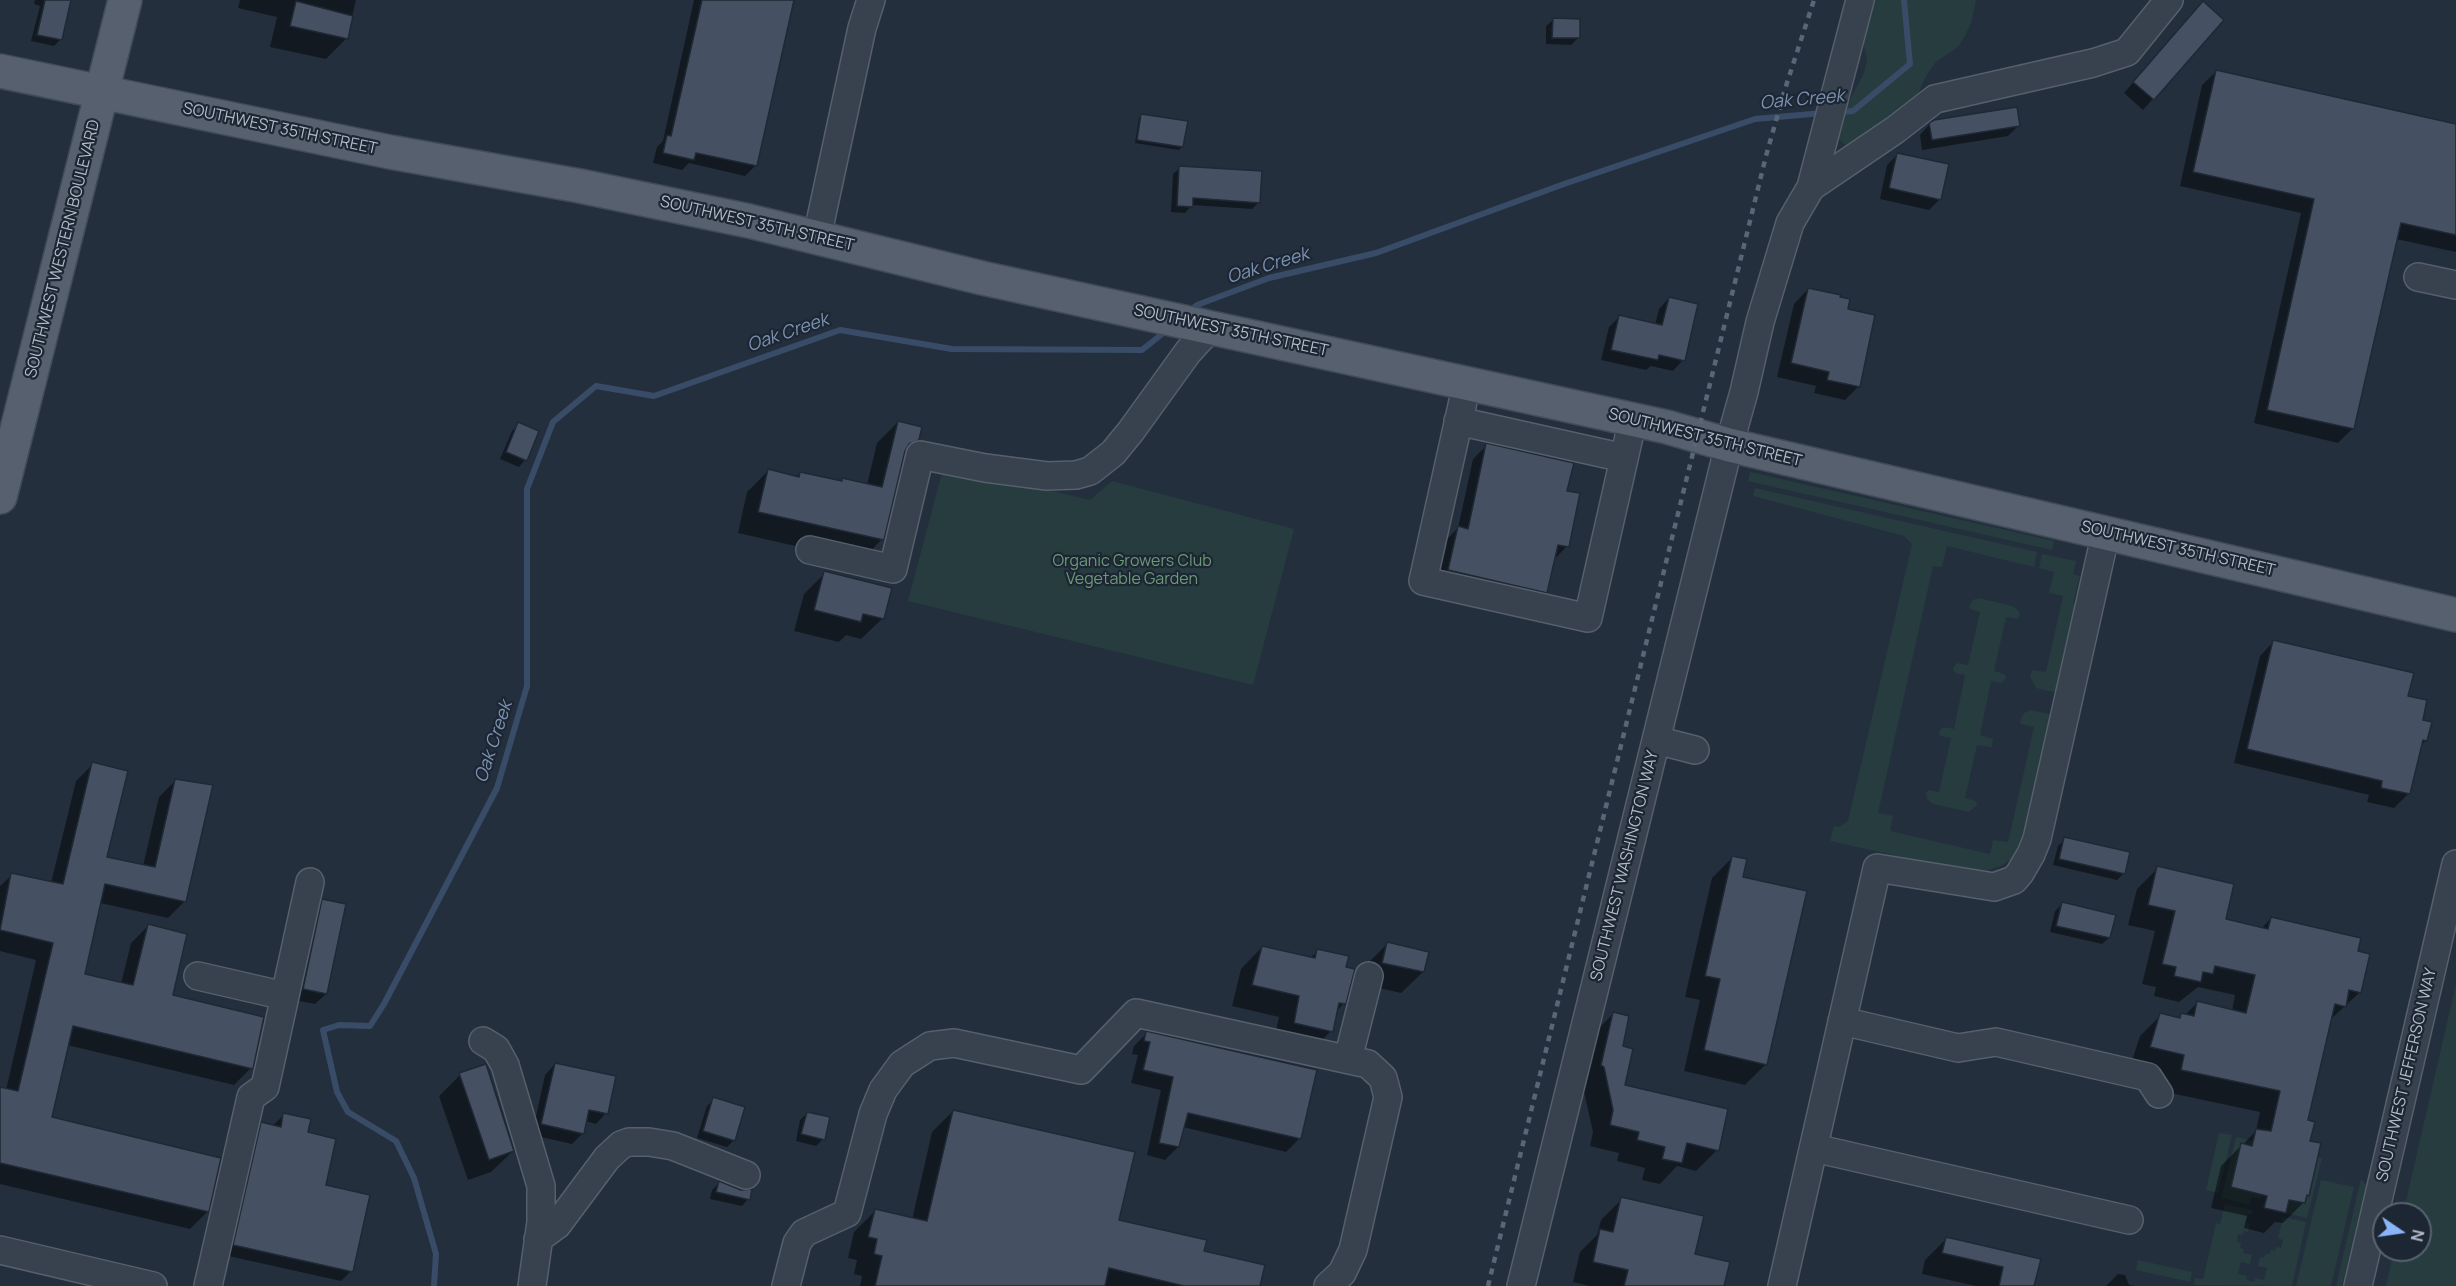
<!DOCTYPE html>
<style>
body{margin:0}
#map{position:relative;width:2456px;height:1286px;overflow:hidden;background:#242f3e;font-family:Manrope,sans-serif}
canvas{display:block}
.north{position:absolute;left:2372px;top:1202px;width:60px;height:60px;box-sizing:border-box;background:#1d2633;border:2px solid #59626f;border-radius:50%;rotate:103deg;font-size:16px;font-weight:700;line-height:24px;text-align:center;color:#b4bcc9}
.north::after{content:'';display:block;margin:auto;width:21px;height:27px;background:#8ab4f8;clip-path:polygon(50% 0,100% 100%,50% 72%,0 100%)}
</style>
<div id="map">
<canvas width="2456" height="1286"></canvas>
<div class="north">N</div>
</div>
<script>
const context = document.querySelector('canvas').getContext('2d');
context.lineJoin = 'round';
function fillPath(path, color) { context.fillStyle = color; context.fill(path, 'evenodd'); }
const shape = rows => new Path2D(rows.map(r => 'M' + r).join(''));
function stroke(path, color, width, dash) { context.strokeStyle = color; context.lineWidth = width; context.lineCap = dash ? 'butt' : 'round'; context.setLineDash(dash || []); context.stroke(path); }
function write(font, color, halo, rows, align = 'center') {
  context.font = font + ' Manrope,sans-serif'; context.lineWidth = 4.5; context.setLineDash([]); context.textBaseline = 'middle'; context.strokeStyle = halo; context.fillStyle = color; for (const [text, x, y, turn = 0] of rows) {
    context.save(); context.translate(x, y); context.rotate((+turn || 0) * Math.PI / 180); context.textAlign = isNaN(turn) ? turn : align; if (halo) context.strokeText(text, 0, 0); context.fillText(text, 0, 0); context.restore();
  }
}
fillPath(shape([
 [1868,0,1976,0,1971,23,1965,36,1958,47,1936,62,1928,73,1921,86,1915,110,1847,147,1838,138,1844,111,1864,73,1867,59,1861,32],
 [944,465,1090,500,1112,481,1294,529,1253,685,908,601],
 [1750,472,2054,541,2052,550,1748,481],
 [1755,488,2037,552,2034,567,1947,546,1942,567,1933,566,1878,813,1893,816,1890,831,1990,854,1993,840,2008,842,2013,820,2034,727,2020,724,2021,718,2024,713,2031,710,2049,714,2052,718,2026,835,2013,858,2003,865,1983,872,1947,867,1830,841,1834,826,1839,827,1848,821,1912,544,1904,536,1753,496],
 [2042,554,2076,561,2073,574,2080,576,2073,603,2079,605,2056,691,2053,692,2036,688,2030,677,2032,670,2046,672,2063,596,2049,593,2054,572,2039,568],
 [1979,598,2012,606,2018,610,2020,615,2017,619,2006,617,1994,671,2004,674,2006,678,2002,683,1991,681,1980,735,1993,739,1992,747,1977,745,1965,798,1976,801,1977,805,1969,812,1933,804,1927,799,1926,793,1928,790,1939,792,1951,738,1940,736,1939,732,1943,727,1954,729,1965,675,1955,673,1953,668,1957,663,1968,665,1980,612,1970,609,1969,606,1973,600],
 [2456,984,2456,1286,2386,1286,2394,1250,2420,1250,2420,1214,2403,1214],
 [2219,1133,2232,1135,2218,1193,2206,1190],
 [2236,1137,2263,1143,2231,1187,2262,1194,2261,1199,2252,1197,2250,1205,2221,1198],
 [2316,1157,2322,1158,2307,1218,2286,1213,2289,1200,2305,1203,2307,1195,2309,1195,2315,1169],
 [2361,1179,2366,1185,2342,1286,2336,1286],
 [2321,1180,2354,1187,2331,1286,2296,1286],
 [2225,1204,2253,1210,2252,1214,2248,1214,2246,1222,2250,1223,2248,1232,2244,1231,2243,1235,2238,1234,2237,1242,2241,1243,2240,1248,2244,1249,2243,1253,2252,1255,2250,1264,2241,1262,2238,1274,2247,1276,2246,1280,2254,1282,2255,1278,2264,1280,2267,1268,2258,1266,2260,1257,2264,1258,2266,1254,2270,1254,2271,1250,2275,1251,2276,1247,2281,1248,2283,1240,2278,1238,2283,1217,2306,1222,2292,1286,2194,1285,2195,1278,2203,1279,2216,1223,2220,1224],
 [2138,1260,2192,1272,2190,1282,2136,1270]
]), '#263c3f');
fillPath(shape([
 [35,0,69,0,61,39,54,46,31,41,40,6,34,4],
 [240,0,356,0,347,38,326,59,270,47,277,17,238,8],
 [694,0,793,0,756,165,745,176,689,163,682,170,653,163,657,147,663,141],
 [2192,14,2222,20,2143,110,2124,93],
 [1553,20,1578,38,1571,45,1546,44,1546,26],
 [2217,71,2456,125,2456,252,2396,239,2353,428,2338,443,2254,423,2301,213,2180,186,2202,85],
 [1142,115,1182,147,1179,150,1135,143,1139,118],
 [1930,124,2018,126,2008,136,1922,150,1920,135],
 [1898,154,1940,199,1929,210,1880,199,1887,165],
 [1180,168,1259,202,1252,209,1192,205,1185,213,1171,212,1173,174],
 [1808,289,1846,310,1859,386,1845,400,1814,393,1816,386,1777,377,1794,304],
 [1669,298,1683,360,1673,371,1651,366,1646,370,1601,360,1609,327,1619,317,1655,325,1659,309],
 [898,422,918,439,902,454,882,539,861,561,738,533,747,492,768,471,796,477,800,473,867,485,877,443],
 [519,424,537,432,525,460,519,467,500,459,512,431],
 [1487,445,1566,492,1567,546,1553,561,1546,592,1532,606,1435,584,1444,542,1458,528,1473,459],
 [825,573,883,618,861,639,846,635,839,642,794,631,804,594],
 [2274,641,2406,697,2421,721,2426,740,2420,747,2408,794,2394,808,2367,802,2369,795,2234,763,2260,656],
 [93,764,106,858,143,866,159,797,176,780,185,901,168,918,100,903,83,975,121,984,131,943,148,926,171,996,251,1068,234,1085,67,1045,50,1118,219,1159,207,1212,190,1229,0,1184,0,1089,6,1090,36,960,0,951,0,886,12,875,51,883,76,781],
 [2065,839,2124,873,2117,880,2053,865,2058,846],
 [1733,857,1741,878,1766,1064,1745,1085,1684,1071,1700,1000,1685,997,1712,878],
 [2158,868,2224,921,2261,929,2271,918,2356,953,2360,992,2329,1021,2306,1121,2309,1142,2308,1195,2303,1203,2283,1223,2275,1222,2264,1233,2244,1228,2247,1216,2211,1208,2221,1166,2256,1131,2260,1112,2161,1091,2165,1076,2130,1067,2140,1036,2161,1015,2177,1019,2182,1015,2185,1015,2197,1003,2232,1011,2235,995,2198,987,2179,1002,2154,996,2156,987,2142,984,2155,931,2128,925,2137,889],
 [323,901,326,994,315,1004,293,1000,312,911],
 [2062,904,2109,938,2102,944,2050,932,2055,911],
 [1387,944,1427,953,1423,972,1401,993,1362,984,1366,965],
 [1262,947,1310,958,1318,951,1344,968,1344,1003,1336,1012,1331,1031,1310,1052,1273,1044,1279,1017,1232,1006,1241,969],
 [1613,1014,1621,1048,1623,1086,1717,1150,1696,1171,1677,1166,1660,1184,1642,1180,1645,1168,1617,1161,1619,1153,1590,1146,1593,1132,1583,1087,1592,1035],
 [1147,1033,1315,1071,1299,1139,1286,1152,1183,1127,1178,1147,1165,1160,1147,1155,1161,1090,1131,1083,1138,1055,1132,1054,1134,1046],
 [555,1064,606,1113,596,1124,585,1121,583,1133,572,1144,532,1135,545,1075],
 [460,1075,513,1151,491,1172,468,1180,439,1096],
 [714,1099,734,1140,727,1147,697,1138,707,1106],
 [953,1111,1118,1221,1202,1252,1259,1286,860,1286,862,1276,854,1274,857,1260,848,1258,854,1232,875,1211,912,1220,932,1132],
 [807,1113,823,1139,816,1146,796,1141,800,1120],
 [284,1115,306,1134,351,1271,341,1281,224,1255,251,1135,262,1124,272,1126],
 [719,1183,748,1199,742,1206,710,1199,712,1190],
 [1622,1199,1693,1255,1723,1286,1589,1286,1573,1282,1580,1252,1597,1235,1601,1220],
 [1946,1239,2039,1261,2033,1286,1976,1286,1922,1274,1925,1260],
 [2118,1274,2125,1275,2129,1285,2135,1286,2106,1286]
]), '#0007');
stroke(shape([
 [1839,112,1853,111,1910,64,1904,0],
 [1189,312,1197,305,1269,278,1376,253,1564,184,1755,119,1823,113],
 [434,1286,436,1254,414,1178,396,1141,348,1112,337,1092,323,1030,339,1025,370,1026,384,1004,497,788,527,686,527,489,553,422,596,386,654,396,840,330,952,349,1142,350,1167,330]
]), '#394c67', 6);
const building = shape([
 [45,0,71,0,62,40,37,35,45,0],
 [702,0,794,0,757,166,696,153,694,160,663,153,667,135,671,136,702,0],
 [296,1,353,16,348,39,290,26,296,1],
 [2203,1,2224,20,2154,100,2133,82,2203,1],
 [1553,18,1580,19,1580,38,1552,38,1553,18],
 [2216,70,2456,124,2456,235,2401,223,2354,429,2267,410,2314,199,2193,172,2216,70],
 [2017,107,2020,126,1932,140,1929,123,1934,120,2017,107],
 [1141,114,1188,121,1183,147,1137,140,1141,114],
 [1897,153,1949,164,1941,200,1889,188,1897,153],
 [1179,166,1262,171,1260,203,1193,198,1193,207,1177,206,1179,166],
 [1808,288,1841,295,1840,297,1850,299,1848,309,1875,315,1860,387,1827,380,1829,372,1791,363,1808,288],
 [1669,297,1698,304,1685,361,1659,355,1658,360,1611,350,1619,315,1662,325,1669,297],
 [898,421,922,427,919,440,909,444,905,451,884,540,758,512,768,469,799,477,800,472,842,481,842,478,882,487,898,421],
 [518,422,539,431,527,461,506,452,518,422],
 [1486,443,1574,463,1567,491,1580,493,1569,547,1558,545,1547,593,1448,570,1458,526,1468,529,1486,443],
 [824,571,892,588,884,619,863,614,861,622,814,610,824,571],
 [2273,640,2414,673,2408,696,2427,700,2423,720,2432,722,2427,741,2423,740,2410,794,2381,788,2382,781,2247,749,2273,640],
 [92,762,128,771,107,857,155,867,175,779,213,785,186,902,105,884,85,974,133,985,148,924,187,934,173,995,264,1017,253,1069,73,1026,52,1117,221,1158,209,1212,0,1163,0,1087,18,1091,53,943,0,930,11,873,63,884,92,762],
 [2064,837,2130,852,2125,874,2059,859,2064,837],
 [1732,856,1747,859,1743,877,1807,891,1767,1065,1704,1050,1720,979,1705,976,1732,856],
 [2157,866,2234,884,2226,919,2268,929,2271,917,2361,938,2358,951,2370,954,2361,993,2349,990,2346,1007,2335,1004,2308,1120,2315,1122,2310,1141,2321,1143,2309,1196,2307,1195,2305,1203,2289,1200,2286,1213,2264,1208,2267,1196,2231,1187,2241,1143,2252,1146,2256,1129,2271,1131,2280,1091,2181,1070,2184,1055,2150,1047,2160,1013,2180,1018,2181,1013,2194,1016,2197,1001,2246,1013,2255,975,2215,966,2213,974,2203,972,2201,982,2174,976,2176,967,2162,964,2175,911,2148,905,2157,866],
 [322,899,346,904,327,994,303,989,322,899],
 [2062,902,2116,915,2110,938,2056,926,2062,902],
 [1387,942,1429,952,1424,972,1382,963,1387,942],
 [1262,946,1315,958,1317,949,1349,956,1346,967,1355,969,1346,1004,1339,1003,1333,1032,1294,1023,1299,996,1252,985,1262,946],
 [1613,1012,1629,1016,1623,1046,1633,1049,1625,1085,1728,1109,1719,1151,1687,1143,1682,1163,1662,1159,1665,1147,1637,1140,1639,1132,1610,1125,1613,1110,1604,1067,1601,1065,1613,1012],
 [1146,1031,1317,1070,1301,1139,1188,1113,1179,1147,1159,1143,1173,1077,1143,1070,1150,1042,1144,1041,1146,1031],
 [555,1063,616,1076,608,1114,589,1110,584,1134,541,1124,555,1063],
 [486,1064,514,1151,489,1160,459,1073,486,1064],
 [713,1097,745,1107,735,1141,703,1131,713,1097],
 [953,1110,1135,1152,1119,1220,1207,1240,1204,1251,1265,1265,1260,1286,1184,1286,1109,1268,1105,1286,875,1286,882,1256,874,1254,877,1239,868,1237,875,1209,927,1221,953,1110],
 [807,1112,830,1117,825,1140,801,1134,807,1112],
 [283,1113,311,1119,308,1132,336,1139,326,1185,370,1195,353,1272,233,1245,261,1122,281,1127,283,1113],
 [719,1181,741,1190,752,1189,750,1200,716,1192,719,1181],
 [1621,1197,1704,1216,1695,1254,1730,1262,1724,1286,1624,1286,1628,1270,1593,1262,1600,1229,1613,1232,1621,1197],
 [1946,1237,2041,1259,2034,1286,1999,1286,2003,1267,1942,1253,1946,1237]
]);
fillPath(building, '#455162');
stroke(building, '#1f2835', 1.5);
const minor = shape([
 [1811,187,1860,0],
 [817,237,862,28,871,0],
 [2418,277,2456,285],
 [1467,383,1423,581,1588,618,1633,419],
 [1458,421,1624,458],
 [810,550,893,569,920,455,985,468,1047,476,1076,475,1090,471,1113,453,1131,431,1188,352,1211,327],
 [1656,740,1695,750],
 [198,976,285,996],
 [1842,1021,1958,1048,1996,1042,2148,1077,2159,1094],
 [483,1041,496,1049,505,1065,541,1186,541,1222,532,1286],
 [1348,1059,1369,976],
 [1814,1148,2129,1220],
 [538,1239,557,1225,607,1158,621,1145,629,1142,649,1142,673,1146,746,1175],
 [0,1250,153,1286],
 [208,1286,251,1097,265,1087,310,882],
 [786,1286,797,1243,804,1233,847,1213,873,1114,883,1090,902,1064,930,1046,954,1043,1081,1070,1136,1013,1368,1064,1383,1078,1388,1097,1353,1250,1342,1273,1328,1286],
 [1521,1286,1729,445,1744,392,1760,322,1790,223,1811,187,1895,130,1935,99,2093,63,2127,52,2169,0],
 [1782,1286,1877,868,1994,887,2014,880,2020,873,2031,854,2037,839,2106,532],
 [2358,1286,2456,864]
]);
const major = shape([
 [0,71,390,152,580,186,749,221,982,278,1667,427,1729,445,2456,615],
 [0,497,125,0]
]);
stroke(minor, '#565f6c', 30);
stroke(major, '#414a57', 36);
stroke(minor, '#38414e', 27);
stroke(major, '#56606e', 33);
stroke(shape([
 [1488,1286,1766,156,1785,89,1814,0]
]), '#5a6575', 4.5, [6, 6]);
write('16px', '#b4bcc9', '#1d2633', [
 ["SOUTHWEST 35TH STREET",280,129,12],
 ["SOUTHWEST 35TH STREET",757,224,13],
 ["SOUTHWEST WESTERN BOULEVARD",63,249,-76],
 ["SOUTHWEST 35TH STREET",1231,331,12],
 ["SOUTHWEST 35TH STREET",1705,438,14],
 ["SOUTHWEST 35TH STREET",2178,549,13],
 ["SOUTHWEST WASHINGTON WAY",1625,866,-76],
 ["SOUTHWEST JEFFERSON WAY",2407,1075,-77]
]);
write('16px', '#6b9a76', '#1d2633', [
 ["Organic Growers Club",1132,562],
 ["Vegetable Garden",1132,580]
]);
write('italic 18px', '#7c92b1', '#1d2633', [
 ["Oak Creek",1802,100,-5],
 ["Oak Creek",1268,266,-17],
 ["Oak Creek",788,333,-19],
 ["Oak Creek",494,742,-72]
]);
</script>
